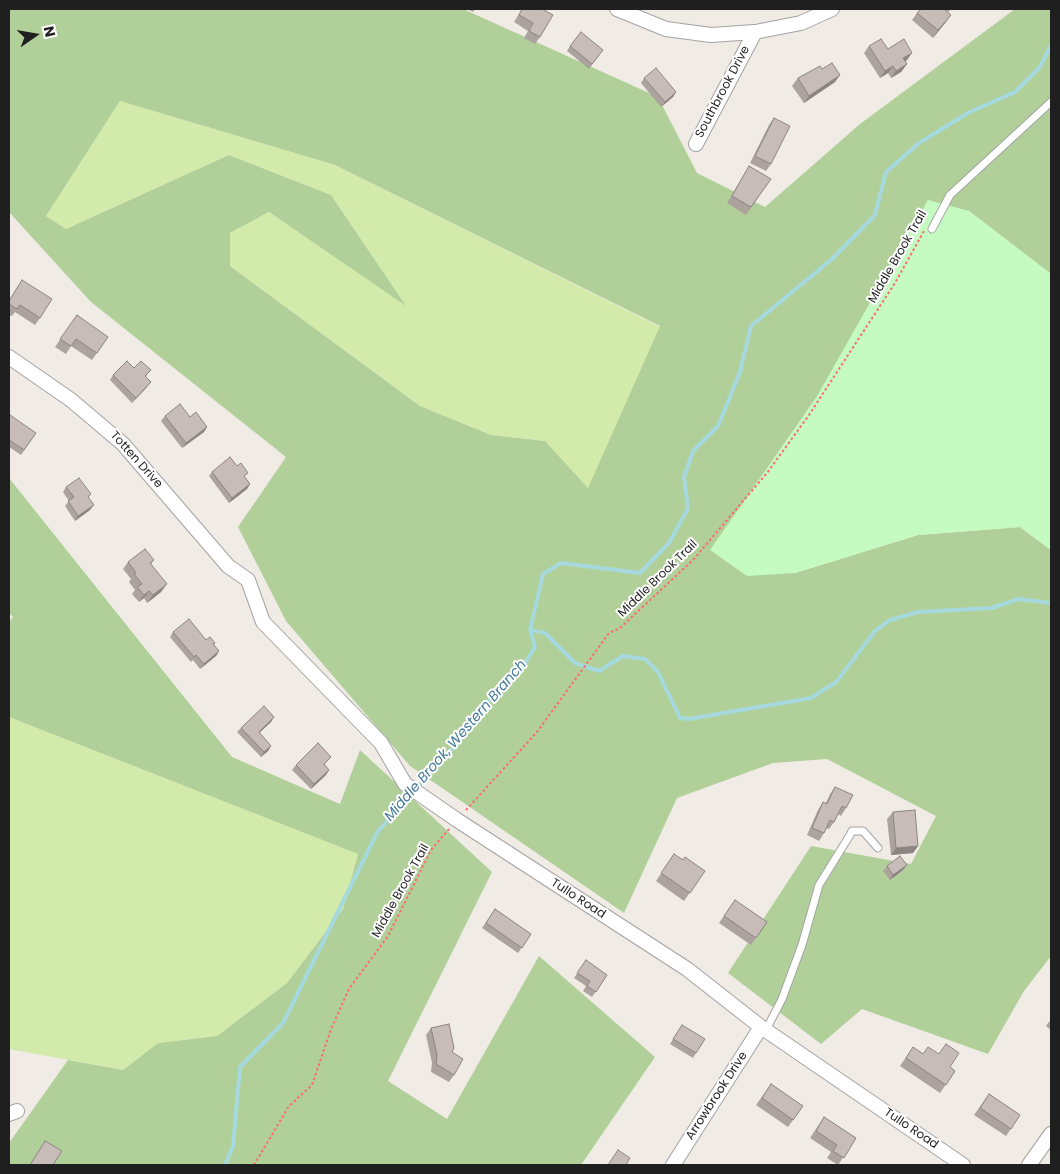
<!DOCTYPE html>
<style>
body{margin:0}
#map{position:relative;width:1060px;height:1174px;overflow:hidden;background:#f0ebe5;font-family:Poppins,sans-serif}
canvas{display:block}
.frame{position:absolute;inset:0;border:10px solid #1f1f1f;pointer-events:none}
.north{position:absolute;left:10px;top:10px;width:50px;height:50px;-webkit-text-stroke:4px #fff;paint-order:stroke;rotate:77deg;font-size:14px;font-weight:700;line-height:20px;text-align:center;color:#1f1f1f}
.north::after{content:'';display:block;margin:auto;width:18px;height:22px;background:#1f1f1f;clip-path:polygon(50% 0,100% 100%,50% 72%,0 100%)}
</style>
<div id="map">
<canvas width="1060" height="1174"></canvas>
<div class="frame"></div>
<div class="north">N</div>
</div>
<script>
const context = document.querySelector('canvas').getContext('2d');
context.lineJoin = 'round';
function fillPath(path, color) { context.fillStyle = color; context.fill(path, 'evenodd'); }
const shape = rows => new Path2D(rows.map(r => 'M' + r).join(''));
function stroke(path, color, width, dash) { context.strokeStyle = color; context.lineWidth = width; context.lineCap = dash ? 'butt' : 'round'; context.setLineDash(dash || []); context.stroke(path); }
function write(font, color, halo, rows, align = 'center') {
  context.font = font + ' Poppins,sans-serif'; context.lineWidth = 4; context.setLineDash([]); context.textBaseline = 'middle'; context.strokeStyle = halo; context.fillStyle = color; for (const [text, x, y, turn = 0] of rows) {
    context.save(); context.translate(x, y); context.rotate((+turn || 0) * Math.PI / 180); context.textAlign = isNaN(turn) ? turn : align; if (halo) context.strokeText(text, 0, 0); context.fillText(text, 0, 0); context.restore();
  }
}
fillPath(shape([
 [120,101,335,165,660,327,588,489,545,441,491,435,420,406,230,266,230,233,269,212,405,305,331,195,229,155,66,229,46,216],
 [9,717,358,854,343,909,287,983,217,1036,158,1043,123,1070,9,1049]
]), '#d3ebaa');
fillPath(shape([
 [9,9,463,9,658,97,697,173,765,207,860,124,1015,9,1051,9,1051,274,969,211,816,398,711,550,795,573,918,535,1020,527,1051,550,1051,956,1024,991,988,1054,862,1009,821,1044,728,973,811,846,911,864,936,816,827,759,773,763,677,798,624,913,410,766,286,621,238,527,286,457,91,302,9,212],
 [120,101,335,165,660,326,588,488,545,441,491,435,420,406,230,266,230,233,269,212,406,306,331,195,229,155,66,229,46,216],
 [9,478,232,757,340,804,360,750,492,872,388,1081,447,1119,539,956,655,1057,581,1165,9,1165,9,1143,68,1060,123,1070,158,1043,217,1036,287,983,343,909,358,854,9,717,9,622,13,617,9,613]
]), '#b1d099');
fillPath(shape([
 [928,200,969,211,1051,274,1051,550,1020,527,918,535,795,573,747,576,710,550,816,398]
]), '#c5fac1');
stroke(shape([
 [530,630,545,633,575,663,599,671,623,656,645,659,658,672,680,718,689,719,811,698,836,682,875,631,890,620,918,612,992,608,1018,599,1051,603],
 [417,788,462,738,482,707,520,671,535,647,530,630,543,574,561,563,640,573,669,543,688,508,684,477,693,451,718,426,740,372,751,326,832,259,875,215,886,172,919,143,968,113,1015,92,1040,67,1051,45],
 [225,1165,233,1146,240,1067,283,1023,378,831,412,794]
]), '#a5d9de', 4);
const service = shape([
 [932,229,950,195,1051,102],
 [766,1030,782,999,802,945,819,885,850,835,852,831,863,831,878,848]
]);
const minor = shape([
 [617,9,666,29,711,35,755,32],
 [696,144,755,32,801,23,832,9],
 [9,357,71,400,123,444,228,566,248,580,263,622,381,743,405,784,457,820,687,969,761,1027,963,1165],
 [9,1114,17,1111],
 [673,1165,761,1027],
 [1029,1165,1051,1134]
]);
stroke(service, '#a3a3a3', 9);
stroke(minor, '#a3a3a3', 16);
stroke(shape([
 [466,810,537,732,609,633,620,628,693,560,767,473,809,415,895,283,924,231],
 [254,1165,289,1106,312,1085,331,1029,349,989,388,936,431,850,449,829]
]), '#fc6a6f', 2, [2.5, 2.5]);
stroke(service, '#fff', 7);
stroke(minor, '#fff', 14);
fillPath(shape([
 [467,9,475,9,473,12],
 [522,9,542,9,540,37,535,44,524,38,528,31,514,22],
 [944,9,951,9,948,12],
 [917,13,951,15,933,38,912,20],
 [570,46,603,50,589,69,567,51],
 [869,46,888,49,907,60,905,61,907,64,901,72,891,78,888,73,880,78,864,53],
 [822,69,835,82,804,103,792,86,798,78],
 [644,78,676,92,673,97,661,107,641,83],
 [774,118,771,164,766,171,750,163,769,125],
 [749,166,771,179,746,215,727,203],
 [22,280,40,318,35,325,15,312,12,316,9,315,9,301],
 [77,315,108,337,92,360,71,346,66,354,55,347],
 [134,368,147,375,146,377,147,387,132,403,110,380,113,375],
 [165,416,190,417,207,427,204,432,182,448,161,421],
 [9,417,36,433,21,455,9,447],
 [212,472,245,477,250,484,247,489,229,503,209,476],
 [66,487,89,498,90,510,75,521,65,506,69,501,63,492],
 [154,560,151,564,161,592,147,603,144,598,139,602,132,594,135,590,129,582,131,579,123,569,128,562],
 [173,632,206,640,215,643,214,645,219,651,216,656,200,669,193,660,191,662,170,637],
 [271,722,259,733,271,746,268,751,261,757,237,732,241,728],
 [331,757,324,765,329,770,326,775,311,789,292,770,296,765],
 [835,787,846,808,841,816,838,814,834,822,829,829,826,828,824,833,819,841,807,835,818,810,823,802,826,803,830,794],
 [893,812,918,846,913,853,891,855,887,819],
 [674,854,683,860,705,871,684,901,656,881],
 [887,866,903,870,890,880,883,871],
 [735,900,767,922,751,945,719,923],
 [495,909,531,934,518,953,482,928],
 [586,960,607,975,592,997,583,991,586,986,574,978],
 [1051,1019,1051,1030,1046,1026],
 [682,1025,696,1053,693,1058,670,1044],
 [431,1028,452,1052,454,1075,449,1082,431,1072,432,1063,426,1035],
 [913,1047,923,1054,950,1067,955,1071,940,1093,900,1066],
 [771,1084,803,1106,788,1127,756,1105],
 [989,1094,1020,1115,1006,1136,974,1115],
 [824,1117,856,1138,838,1165,827,1158,831,1152,810,1138]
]), '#aca29e');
fillPath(shape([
 [951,15,946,22,933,38,938,30],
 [912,53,907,60,898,66,903,58],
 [907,64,901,72,891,78,896,71],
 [893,66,888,73,880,78,885,71],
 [840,75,835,82,804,103,809,96],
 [676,92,673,97,661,107,665,102],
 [151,382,147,387,132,403,136,398],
 [207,427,204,432,182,448,186,443],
 [250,484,247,489,229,503,232,498],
 [94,505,90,510,75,521,78,516],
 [167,584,161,592,147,603,153,595],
 [149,591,144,598,139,602,144,595],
 [219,651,216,656,200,669,204,664],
 [274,717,271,722,255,737,259,732],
 [271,746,268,751,261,757,264,752],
 [329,770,326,775,311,789,314,784],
 [918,846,913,853,891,855,896,848],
 [907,865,903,870,890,880,893,875]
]), '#8c8481');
const building = shape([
 [522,9,542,9,553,15,540,37,529,31,533,23,519,15,522,9],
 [921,9,944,9,951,15,938,30,917,13,921,9],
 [581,32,603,50,592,64,570,46,581,32],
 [881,39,888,49,904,39,912,53,903,58,907,64,896,71,893,66,885,71,869,46,881,39],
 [832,63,840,75,809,96,798,78,820,66,822,69,832,63],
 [656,68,676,92,665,102,644,78,656,68],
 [774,118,790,126,771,164,755,156,774,118],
 [749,166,771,179,751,207,732,196,749,166],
 [22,280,52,299,40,318,20,305,17,309,9,304,9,301,22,280],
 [77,315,108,337,97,353,76,339,71,346,60,339,77,315],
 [127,361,134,368,141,361,151,370,145,376,151,382,136,398,113,375,127,361],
 [180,404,190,417,196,412,207,427,186,443,165,416,180,404],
 [10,415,36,433,24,450,9,440,9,417,10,415],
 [230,457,237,466,241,463,248,473,244,476,250,484,232,498,212,472,230,457],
 [79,478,91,494,88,497,94,505,78,516,68,501,74,497,66,487,79,478],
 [145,549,154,560,150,563,167,584,153,595,149,591,144,595,137,587,142,584,134,574,136,573,128,562,145,549],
 [189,619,206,640,210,637,215,643,213,644,219,651,204,664,196,655,194,657,173,632,189,619],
 [264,706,274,717,259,732,271,746,264,752,241,728,264,706],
 [318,743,331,757,324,764,329,770,314,784,296,765,318,743],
 [835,787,853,795,846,808,842,806,834,822,830,820,824,833,812,828,823,802,827,804,835,787],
 [915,810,918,846,896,848,893,812,915,810],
 [674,854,683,860,685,857,705,871,690,893,661,873,674,854],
 [900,856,907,865,893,875,887,866,900,856],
 [735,900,767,922,756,938,724,916,735,900],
 [495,909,531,934,522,948,486,923,495,909],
 [586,960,607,975,596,992,587,986,590,981,577,973,586,960],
 [449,1024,454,1048,452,1052,463,1059,454,1075,436,1064,437,1055,431,1028,449,1024],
 [682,1025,705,1039,696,1053,673,1039,682,1025],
 [946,1044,959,1053,950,1067,955,1071,946,1085,906,1058,913,1047,923,1054,928,1047,939,1054,946,1044],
 [771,1084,803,1106,793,1120,762,1098,771,1084],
 [989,1094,1020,1115,1011,1129,980,1108,989,1094],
 [824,1117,856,1138,844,1158,833,1151,837,1145,816,1131,824,1117],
 [45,1141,62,1151,53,1165,30,1165,45,1141],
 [618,1150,630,1158,626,1165,608,1165,618,1150]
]);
fillPath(building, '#c8bcb8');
stroke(building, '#8c8481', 1);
write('12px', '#1f1f1f', '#fff', [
 ["Southbrook Drive",723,92,-62],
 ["Middle Brook Trail",898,257,-60],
 ["Totten Drive",136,460,48],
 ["Middle Brook Trail",658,579,-44],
 ["Middle Brook Trail",401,891,-61],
 ["Tullo Road",578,899,33],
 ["Arrowbrook Drive",717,1096,-57],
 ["Tullo Road",911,1129,34]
]);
write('italic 14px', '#417998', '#fff', [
 ["Middle Brook, Western Branch",456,741,-49]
]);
</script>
